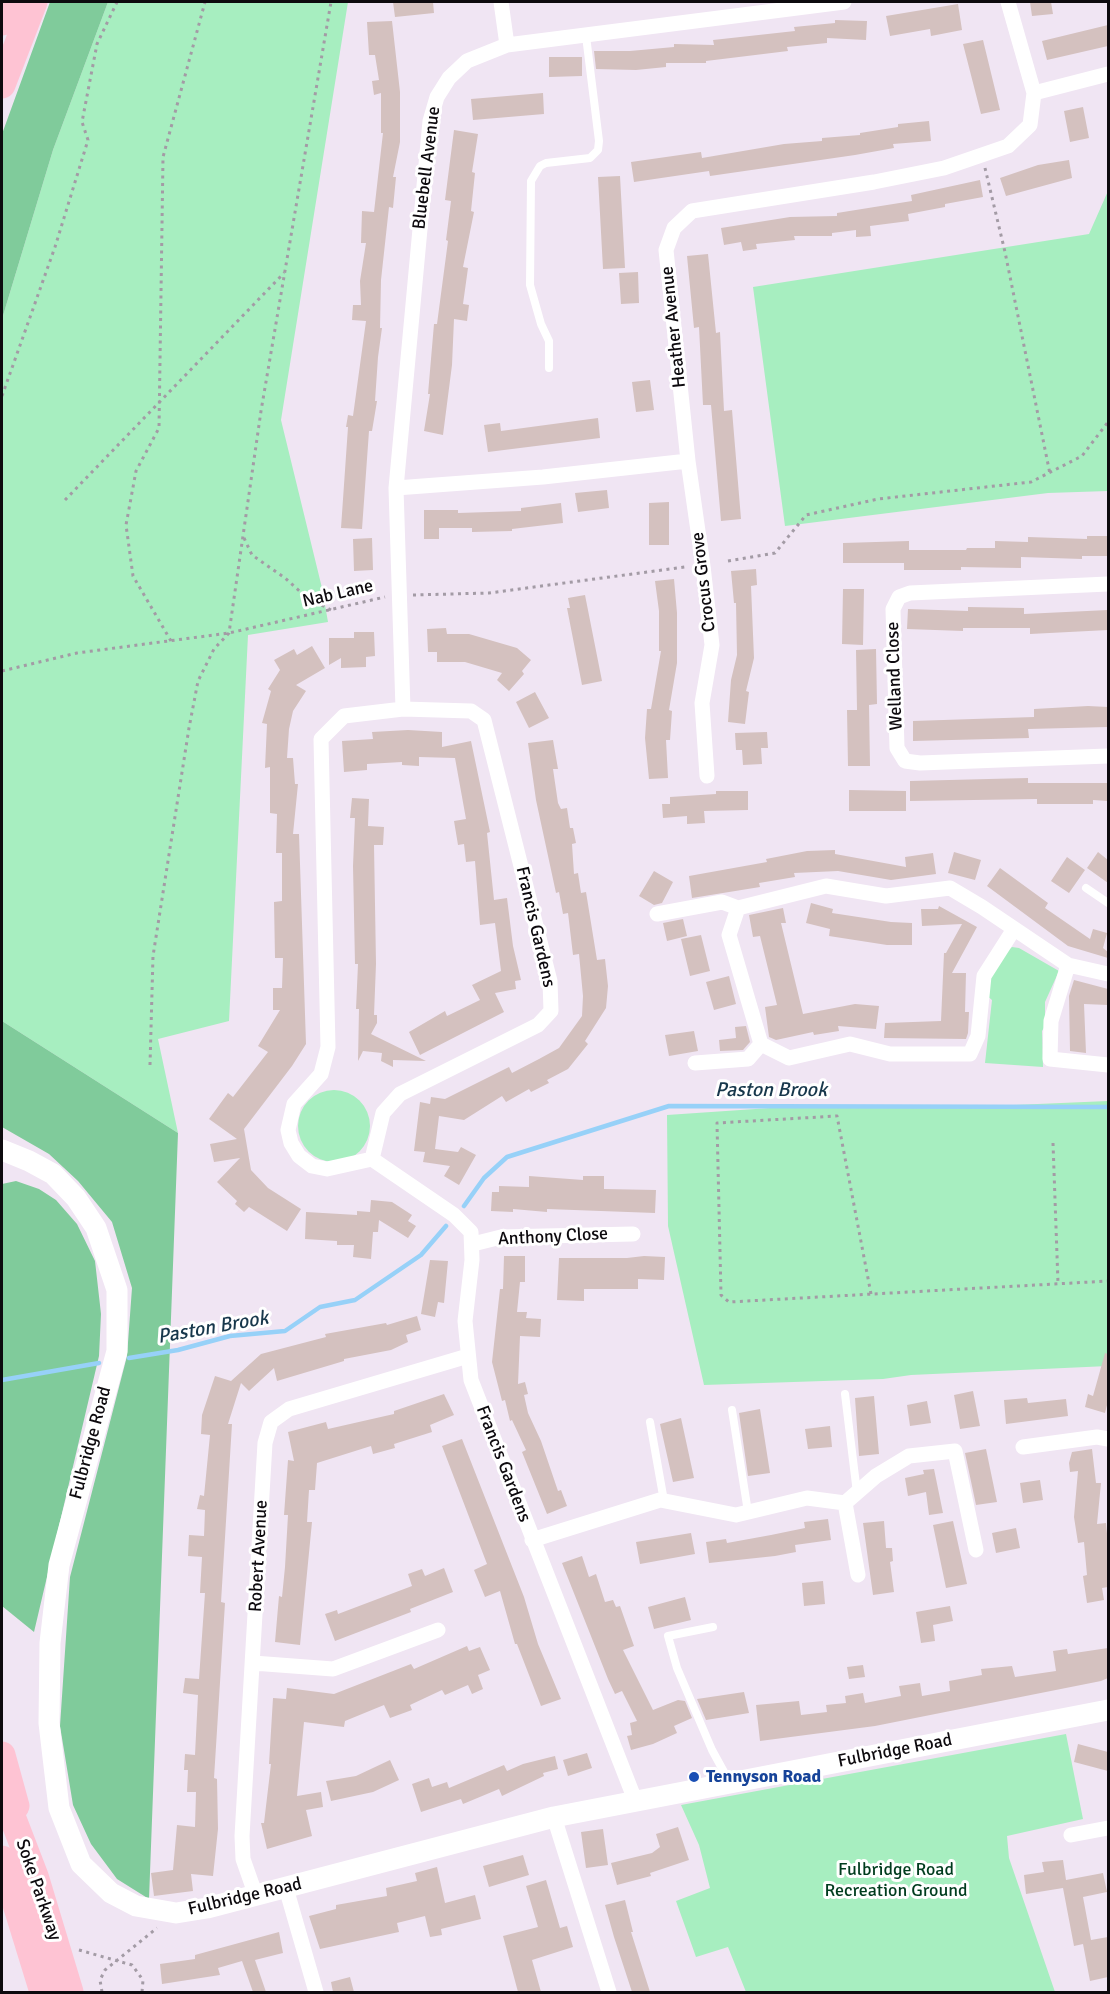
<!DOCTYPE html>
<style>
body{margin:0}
#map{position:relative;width:1110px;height:1994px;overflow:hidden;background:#f0e5f3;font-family:Signika,sans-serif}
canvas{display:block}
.frame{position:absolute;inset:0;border:3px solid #0d0a0e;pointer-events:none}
</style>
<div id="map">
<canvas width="1110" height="1994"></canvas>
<div class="frame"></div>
</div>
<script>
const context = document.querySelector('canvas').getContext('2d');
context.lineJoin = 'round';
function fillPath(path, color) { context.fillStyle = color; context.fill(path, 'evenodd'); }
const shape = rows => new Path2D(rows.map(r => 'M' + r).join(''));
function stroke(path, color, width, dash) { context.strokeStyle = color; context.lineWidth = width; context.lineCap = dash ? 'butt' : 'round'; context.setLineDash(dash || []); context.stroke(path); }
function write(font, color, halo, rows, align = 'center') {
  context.font = font + ' Signika,sans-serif'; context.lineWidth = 6; context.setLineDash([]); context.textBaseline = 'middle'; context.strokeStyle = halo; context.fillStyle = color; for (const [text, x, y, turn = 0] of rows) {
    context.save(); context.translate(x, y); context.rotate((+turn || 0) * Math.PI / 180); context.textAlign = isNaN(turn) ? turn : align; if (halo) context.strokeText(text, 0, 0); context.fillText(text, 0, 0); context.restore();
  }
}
fillPath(shape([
 [108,2,348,2,281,420,322,588,328,622,248,635,229,1021,158,1039,178,1133,2,1021,2,319,53,150],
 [1108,191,1108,491,1048,493,785,526,753,287,1089,234],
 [1012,947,1019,948,1059,971,1045,1002,1045,1026,1042,1031,1043,1067,985,1063,992,1000,986,995,988,976,999,957],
 '298 1126a36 36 0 1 1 72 0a36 36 0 1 1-72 0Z',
 [1108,1101,1108,1366,911,1375,883,1379,704,1385,668,1226,667,1115,814,1105,1014,1105],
 [1066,1734,1083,1819,1007,1836,1009,1858,1055,1992,746,1992,728,1947,696,1957,676,1901,710,1888,699,1845,681,1805]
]), '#a7eec0');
fillPath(shape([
 [50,2,108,2,53,150,2,319,2,134],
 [2,1021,178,1133,149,1899,117,1879,91,1844,73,1805,60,1726,70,1577,127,1356,132,1288,112,1222,78,1181,49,1154,2,1127],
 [16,1181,39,1189,56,1200,77,1224,95,1261,101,1314,99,1356,34,1632,2,1606,2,1184]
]), '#80cb9b');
stroke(shape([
 [464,1206,484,1178,507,1157,669,1106,1108,1107],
 [129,1358,178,1350,230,1336,285,1331,320,1307,355,1300,421,1255,446,1226],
 [2,1380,99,1363]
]), '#97d1f8', 4.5);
fillPath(shape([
 [393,2,433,2,434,13,395,17],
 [1030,2,1051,2,1053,14,1032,16],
 [958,4,962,30,931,36,930,29,890,36,886,16],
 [835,20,867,21,866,40,827,38,827,43,787,47,788,51,706,61,706,63,666,63,666,67,636,70,596,69,594,51,630,51,674,47,674,44,714,45,713,40,795,31,794,27,835,23],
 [392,21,400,92,400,142,393,177,396,177,393,208,389,207,381,280,380,328,382,328,378,357,375,401,377,401,372,431,369,431,362,529,341,528,348,427,346,427,348,415,353,416,366,321,352,320,353,305,361,305,360,281,366,243,361,243,362,211,374,212,383,133,381,133,381,93,374,95,372,81,379,80,375,55,369,55,367,22],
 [1108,25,1108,46,1047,60,1042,41],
 [983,40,1000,110,981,114,963,44],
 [549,57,582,57,582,76,549,77],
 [543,93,544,114,473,120,471,99],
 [1083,107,1089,138,1070,142,1064,111],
 [929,121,931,141,893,144,894,148,855,155,710,176,709,171,634,182,631,162,701,152,702,158,784,144,822,141,822,138,860,135,860,133,898,127,898,124],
 [454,130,478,134,472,172,475,173,471,211,474,212,463,267,468,268,463,304,469,305,467,321,454,319,452,365,443,435,424,431,430,394,428,394,434,324,437,324,448,241,446,240,451,201,445,200],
 [1069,160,1072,178,1006,196,1000,178,1038,165],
 [620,176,625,268,603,269,598,177],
 [980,180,983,197,945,204,945,207,908,214,909,221,870,226,871,236,856,237,856,230,832,233,832,236,794,236,795,240,756,244,757,249,743,251,741,242,724,245,721,228,790,217,837,216,837,213,912,201,911,195],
 [708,254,716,333,720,332,724,411,732,410,741,519,721,521,711,405,703,405,699,327,694,328,687,256],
 [638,272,639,303,621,304,619,273],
 [650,380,654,410,636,412,632,382],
 [598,418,600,438,488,452,484,425,500,423,501,431],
 [607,490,609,508,578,512,575,493],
 [669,502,669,545,649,545,649,503],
 [561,503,563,523,512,529,512,531,472,532,472,528,439,528,439,539,424,539,424,510,458,510,458,513,521,511,521,508],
 [1087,536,1108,536,1108,556,1082,556,1082,559,1021,557,1021,568,961,567,961,570,904,570,904,563,843,563,843,543,909,541,909,550,966,550,967,548,995,548,995,541,1028,542,1028,537,1087,539],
 [372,538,373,570,354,571,353,539],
 [756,569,757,585,751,586,754,658,746,691,749,692,745,724,728,722,731,680,737,655,736,603,734,603,731,571],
 [674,579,677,613,677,663,669,710,672,711,670,740,666,740,668,778,649,779,645,738,647,709,651,709,661,651,659,651,659,611,655,581],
 [843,589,864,589,863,645,842,644],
 [585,595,602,681,582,685,567,608,570,608,568,598],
 [968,607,1024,608,1024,614,1108,610,1108,630,1030,634,1030,628,963,628,963,631,907,629,908,609,968,611],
 [446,628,447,634,469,634,517,648,531,660,522,671,524,674,509,691,497,680,502,673,465,662,437,662,437,652,428,652,427,629],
 [354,632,374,632,375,656,366,657,366,667,341,668,341,658,329,665,329,638,354,638],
 [312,646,325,668,296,685,306,691,293,711,289,729,287,758,293,758,295,784,298,784,293,834,299,834,306,1044,292,1066,244,1129,251,1170,268,1188,301,1209,287,1231,249,1207,244,1212,235,1204,237,1201,217,1182,240,1158,214,1162,210,1144,237,1139,209,1119,228,1093,233,1097,268,1052,258,1046,280,1010,273,1010,273,988,282,988,283,958,275,958,274,902,282,901,282,853,276,853,277,814,270,813,270,767,265,768,267,724,262,723,271,691,268,689,280,670,274,660,294,649,297,655],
 [876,649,877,704,869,705,870,766,848,766,847,710,857,710,856,650],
 [535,692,549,718,529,728,516,702],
 [1088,706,1108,707,1108,727,1028,729,1029,738,913,741,913,721,1034,717,1034,709],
 [408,730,442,732,442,747,471,741,490,832,487,833,494,900,507,898,513,946,521,980,515,981,516,989,495,993,504,1012,420,1055,409,1032,445,1011,447,1016,480,1000,472,985,501,971,495,923,480,925,475,861,466,862,464,844,458,845,454,821,466,819,455,758,419,757,419,766,402,765,402,762,367,764,367,770,344,772,342,741,373,739,372,732],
 [767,732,768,748,761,748,762,764,743,765,742,750,736,750,735,733],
 [553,740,558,769,553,769,558,803,561,809,567,808,570,828,573,828,576,843,572,844,574,874,578,873,581,893,586,892,597,960,605,959,608,986,606,1008,585,1041,588,1044,568,1069,547,1080,549,1083,531,1092,529,1089,506,1102,502,1096,464,1120,439,1116,435,1149,458,1152,461,1147,476,1155,459,1185,444,1176,450,1166,423,1162,425,1152,414,1151,420,1102,430,1104,431,1097,445,1099,509,1067,512,1073,539,1059,559,1048,582,1016,583,996,579,954,573,955,568,913,563,914,559,892,556,893,536,800,528,743],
 [1028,778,1028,783,1108,783,1108,801,1093,800,1093,804,1037,804,1037,799,910,801,910,781],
 [849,790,906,791,906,811,849,811],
 [716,791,748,791,748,810,704,811,705,823,687,824,687,816,663,818,662,804,670,804,670,797,716,794],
 [352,798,369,799,368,826,384,827,383,845,374,845,376,964,374,1015,377,1015,377,1023,371,1034,426,1061,393,1060,393,1067,381,1061,382,1053,363,1051,358,1061,359,1009,356,1009,358,964,355,964,353,866,355,818,350,818],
 [835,850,835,854,906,867,905,857,933,853,936,874,891,880,838,871,794,873,795,877,759,883,760,887,692,898,689,876,767,862,766,859,807,851],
 [954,852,981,860,975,880,948,873],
 [1098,852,1108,860,1108,883,1087,868],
 [1067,857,1085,870,1069,893,1051,881],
 [1000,868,1048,903,1045,908,1090,939,1093,929,1107,933,1103,948,1108,952,1108,958,1068,946,987,886],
 [654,871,673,882,662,903,654,905,639,896],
 [811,903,833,909,832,913,891,922,912,923,912,945,887,945,829,936,830,929,806,923],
 [939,906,977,927,952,973,966,973,965,1012,969,1012,968,1033,966,1039,884,1038,885,1023,941,1021,944,953,946,953,962,924,922,926,921,909,938,909],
 [783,908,786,923,781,923,803,1014,855,1004,879,1006,876,1029,838,1026,839,1031,814,1035,813,1032,776,1040,769,1037,765,1007,777,1005,760,936,753,937,749,915],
 [683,919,687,936,667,941,663,923],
 [701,935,710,971,690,976,681,939],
 [729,976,736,1004,714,1010,706,982],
 [1074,980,1108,989,1108,1005,1084,1004,1086,1053,1070,1051,1069,996],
 [746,1026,750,1042,743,1050,720,1051,719,1040,736,1038,735,1027],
 [694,1031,698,1051,669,1056,665,1035],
 [529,1176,583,1180,583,1176,604,1176,604,1189,656,1190,655,1213,547,1209,547,1212,513,1209,513,1212,491,1211,492,1192,499,1192,499,1186,529,1187],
 [371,1200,392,1202,412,1215,408,1221,416,1226,408,1238,379,1220,378,1232,373,1232,371,1259,353,1257,354,1245,337,1245,337,1241,305,1239,306,1212,357,1215,357,1211,370,1212],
 [504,1256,525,1256,525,1282,520,1282,517,1312,527,1312,526,1318,541,1319,540,1337,520,1336,518,1384,525,1382,528,1394,524,1395,528,1413,541,1441,558,1491,561,1490,567,1506,547,1514,522,1452,526,1450,512,1420,510,1421,505,1400,502,1401,492,1362,500,1289,503,1289],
 [644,1256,665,1257,664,1280,638,1279,638,1289,584,1289,584,1301,557,1300,559,1258,627,1258],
 [430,1260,448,1261,444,1303,438,1302,435,1317,421,1314],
 [417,1316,421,1330,406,1335,408,1342,391,1350,344,1359,344,1361,277,1381,274,1368,249,1391,241,1383,228,1424,232,1424,221,1602,225,1603,214,1778,217,1779,218,1829,213,1876,191,1874,193,1891,154,1896,151,1873,173,1870,177,1825,195,1827,196,1792,187,1792,188,1770,184,1770,185,1754,195,1755,198,1695,183,1693,185,1678,199,1679,205,1593,200,1593,202,1557,188,1556,189,1535,204,1536,205,1510,197,1509,200,1495,204,1496,210,1435,201,1434,202,1415,215,1376,231,1381,261,1354,326,1337,325,1334,386,1323,387,1325],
 [1105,1353,1108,1354,1108,1401,1105,1413,1085,1407,1088,1394,1093,1396],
 [973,1391,980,1426,960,1429,954,1395],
 [444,1394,454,1415,430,1425,432,1432,394,1444,395,1448,373,1454,371,1446,317,1463,315,1490,309,1490,307,1522,312,1522,300,1645,275,1642,279,1596,282,1597,285,1567,288,1515,284,1515,288,1460,294,1461,288,1432,326,1422,328,1429,394,1414,394,1411],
 [874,1396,879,1454,859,1456,855,1398],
 [1027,1398,1028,1403,1066,1399,1068,1416,1006,1424,1004,1400],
 [927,1401,931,1423,910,1426,907,1405],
 [760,1409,770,1473,748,1476,739,1413],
 [681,1418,694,1478,673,1482,660,1424],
 [830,1426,832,1447,808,1449,805,1429],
 [462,1439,524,1597,538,1644,561,1699,541,1706,517,1644,515,1644,500,1591,485,1597,474,1570,487,1564,442,1446],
 [986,1449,997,1502,976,1505,965,1453],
 [1092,1449,1096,1483,1101,1483,1097,1524,1106,1523,1108,1544,1108,1587,1102,1588,1104,1600,1087,1603,1083,1576,1087,1575,1084,1542,1078,1543,1074,1517,1078,1471,1070,1472,1069,1463,1072,1452],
 [934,1469,943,1513,929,1515,926,1492,908,1496,905,1478,924,1474,923,1470],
 [1040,1480,1043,1500,1023,1503,1020,1483],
 [828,1519,831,1540,795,1545,796,1552,775,1556,709,1563,706,1542,726,1539,727,1543,771,1535,805,1528,804,1522],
 [884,1521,886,1548,892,1548,893,1561,890,1562,894,1592,873,1595,863,1523],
 [953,1521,967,1584,946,1588,933,1525],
 [1016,1528,1020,1548,996,1553,992,1533],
 [691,1533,695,1554,640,1564,636,1542],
 [582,1556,589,1577,596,1574,605,1602,613,1600,616,1607,620,1606,634,1646,623,1650,653,1710,678,1700,685,1701,692,1718,674,1726,677,1733,653,1744,631,1750,627,1736,632,1735,630,1723,637,1721,622,1691,615,1694,608,1679,562,1563],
 [444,1568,453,1592,410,1609,411,1612,335,1641,325,1614,337,1610,338,1614,412,1586,408,1574,422,1569,425,1576],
 [823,1581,825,1604,804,1606,802,1583],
 [685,1597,691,1620,654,1629,648,1607],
 [950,1606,953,1621,933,1625,935,1641,921,1643,916,1612],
 [467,1646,469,1651,480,1647,490,1670,478,1675,483,1689,472,1694,468,1685,445,1695,442,1690,410,1705,412,1710,390,1718,384,1705,345,1721,344,1727,304,1722,297,1796,321,1792,323,1807,306,1810,312,1836,267,1849,261,1823,264,1823,271,1764,269,1764,273,1698,286,1699,287,1688,334,1694,411,1664,414,1669],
 [1108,1648,1108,1678,1101,1681,875,1726,760,1741,756,1705,799,1701,801,1715,827,1712,826,1705,846,1703,845,1696,863,1693,865,1703,901,1696,899,1686,920,1683,922,1696,950,1691,949,1681,982,1675,981,1669,1012,1666,1015,1677,1056,1671,1053,1651,1067,1649,1068,1654],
 [863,1665,865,1677,849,1679,847,1667],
 [744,1692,749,1713,731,1716,706,1720,697,1699],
 [1078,1744,1108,1752,1108,1771,1074,1762],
 [587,1753,592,1768,568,1776,563,1760],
 [555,1756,558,1769,543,1773,544,1776,502,1796,499,1789,463,1804,461,1799,421,1812,412,1784,429,1778,432,1787,447,1782,449,1788,504,1765,507,1771,523,1764],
 [390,1760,399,1780,373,1792,331,1801,326,1781,356,1776],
 [678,1827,689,1860,650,1873,651,1876,617,1885,611,1863,652,1853,660,1847,656,1834],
 [603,1829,608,1865,586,1868,581,1832],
 [523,1855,529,1875,489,1887,483,1866],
 [1063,1860,1066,1880,1103,1873,1107,1892,1083,1897,1091,1940,1108,1937,1108,1977,1090,1981,1083,1944,1074,1946,1063,1888,1026,1894,1024,1875,1044,1872,1042,1862],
 [437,1867,445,1903,475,1895,481,1919,441,1929,442,1935,430,1937,425,1916,397,1923,399,1932,320,1949,309,1916,336,1909,336,1905,387,1896,386,1888,417,1881,415,1873],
 [546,1880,560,1928,567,1926,573,1947,532,1960,541,1992,518,1992,503,1936,538,1927,526,1886],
 [625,1900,633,1932,631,1932,650,1992,632,1992,614,1937,605,1905],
 [279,1932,283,1953,255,1960,266,1992,253,1992,242,1961,218,1968,220,1975,162,1984,160,1964,195,1959,195,1955],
 [350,1977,354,1992,333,1992,331,1982]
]), '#d4c1bf');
stroke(shape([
 [985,168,1005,252,1050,474],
 [2,396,55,247,88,140,82,122,97,44,117,2],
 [65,500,284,273],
 [244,538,252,555,285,578,306,597,331,610],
 [728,561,775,553,806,515,878,499,1031,482,1082,456,1108,422],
 [413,595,489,593,685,567],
 [171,641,133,576,126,525,136,471,159,428,163,157,205,2],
 [2,671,77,653,229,633,385,597],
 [150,1065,153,956,189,728,198,681,214,649,229,633,261,411,331,2],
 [1053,1143,1058,1283],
 [871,1294,837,1116,717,1123,721,1295,729,1302,1108,1281],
 [79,1950,132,1965,143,1980,142,1992],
 [102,1992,100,1980,105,1970,157,1928]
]), '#a39ba5', 3, [3, 4.5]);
stroke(shape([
 [549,368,549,341,541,324,530,285,531,181,540,166,546,163,590,158,598,150,599,141,586,36],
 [1086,888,1108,903],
 [845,1394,857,1493],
 [732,1410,748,1512],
 [650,1422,664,1501],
 [713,1627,668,1636,677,1668,712,1750,729,1781]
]), '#fff', 8);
stroke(shape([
 [501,2,507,45],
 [1034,93,1108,74],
 [688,461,703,566,712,645,702,703,707,776],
 [396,488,543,477,688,461,666,250,674,228,692,211,874,182,944,168,1008,146,1030,125,1034,93,1008,2],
 [1108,584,910,593,899,597,893,609,897,748,905,761,920,763,1108,756],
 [403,709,471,711,484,720,550,981,551,1011,538,1025,400,1094,383,1113,372,1159,327,1169,312,1166,299,1156,291,1143,288,1130,294,1104,321,1074,328,1047,321,739,344,716,403,709],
 [403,709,396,488,430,121,437,97,449,78,467,61,507,45,844,2],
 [657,914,722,902,738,908],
 [1014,929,984,976,978,1036,970,1054,890,1054,850,1044,789,1058,761,1044,729,935,738,908,826,886,886,896,950,888,982,907,1068,965,1108,974],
 [1068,965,1051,1021,1050,1059,1108,1065],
 [695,1063,748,1059,761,1044],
 [372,1159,454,1215,471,1232,472,1260,465,1321,471,1380,635,1800],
 [473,1244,501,1237,633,1234],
 [1023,1447,1097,1437,1108,1439],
 [845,1503,858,1575],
 [532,1540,660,1500,736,1515,807,1498,845,1503,876,1476,909,1456,955,1451,976,1550],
 [253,1663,333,1669,438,1630],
 [554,1817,609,1992],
 [1071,1835,1108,1828],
 [286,1888,316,1992],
 [256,1896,243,1859,242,1836,265,1443,271,1422,289,1409,468,1356]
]), '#fff', 15);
stroke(shape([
 [2,1150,29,1161,53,1174,76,1198,96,1228,117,1290,117,1351,59,1565,50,1643,49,1723,59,1808,81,1864,111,1893,136,1906,176,1913,207,1908,554,1817,1108,1710]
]), '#fff', 21);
stroke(shape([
 [2,22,10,2],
 [2,85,34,2],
 [2,1755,16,1806],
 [2,1790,35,1876,70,1992],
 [2,1859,43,1992]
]), '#fec3d3', 27);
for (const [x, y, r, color] of [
 [694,1777,6,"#1a4fb4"]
]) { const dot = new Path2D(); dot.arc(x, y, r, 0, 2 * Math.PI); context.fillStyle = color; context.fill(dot); stroke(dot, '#fff', 2); }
write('18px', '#0d0a0e', '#fff', [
 ["Bluebell Avenue",427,168,-83],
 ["Heather Avenue",674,327,-96],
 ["Crocus Grove",704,582,-97],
 ["Nab Lane",338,594,-13],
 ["Welland Close",895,676,-92],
 ["Francis Gardens",535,927,77],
 ["Anthony Close",553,1237,-3],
 ["Fulbridge Road",91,1443,-75],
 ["Francis Gardens",503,1464,69],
 ["Robert Avenue",259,1556,-87],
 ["Fulbridge Road",895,1751,-11],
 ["Soke Parkway",38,1890,71],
 ["Fulbridge Road",245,1897,-13]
]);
write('bold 18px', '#164399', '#fff', [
 ["Tennyson Road",706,1777]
], 'left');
write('18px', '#003c1e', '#fff', [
 ["Fulbridge Road",896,1870],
 ["Recreation Ground",896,1891]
]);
write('italic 20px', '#17374b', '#fff', [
 ["Paston Brook",771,1091],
 ["Paston Brook",213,1328,-10]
]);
</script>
